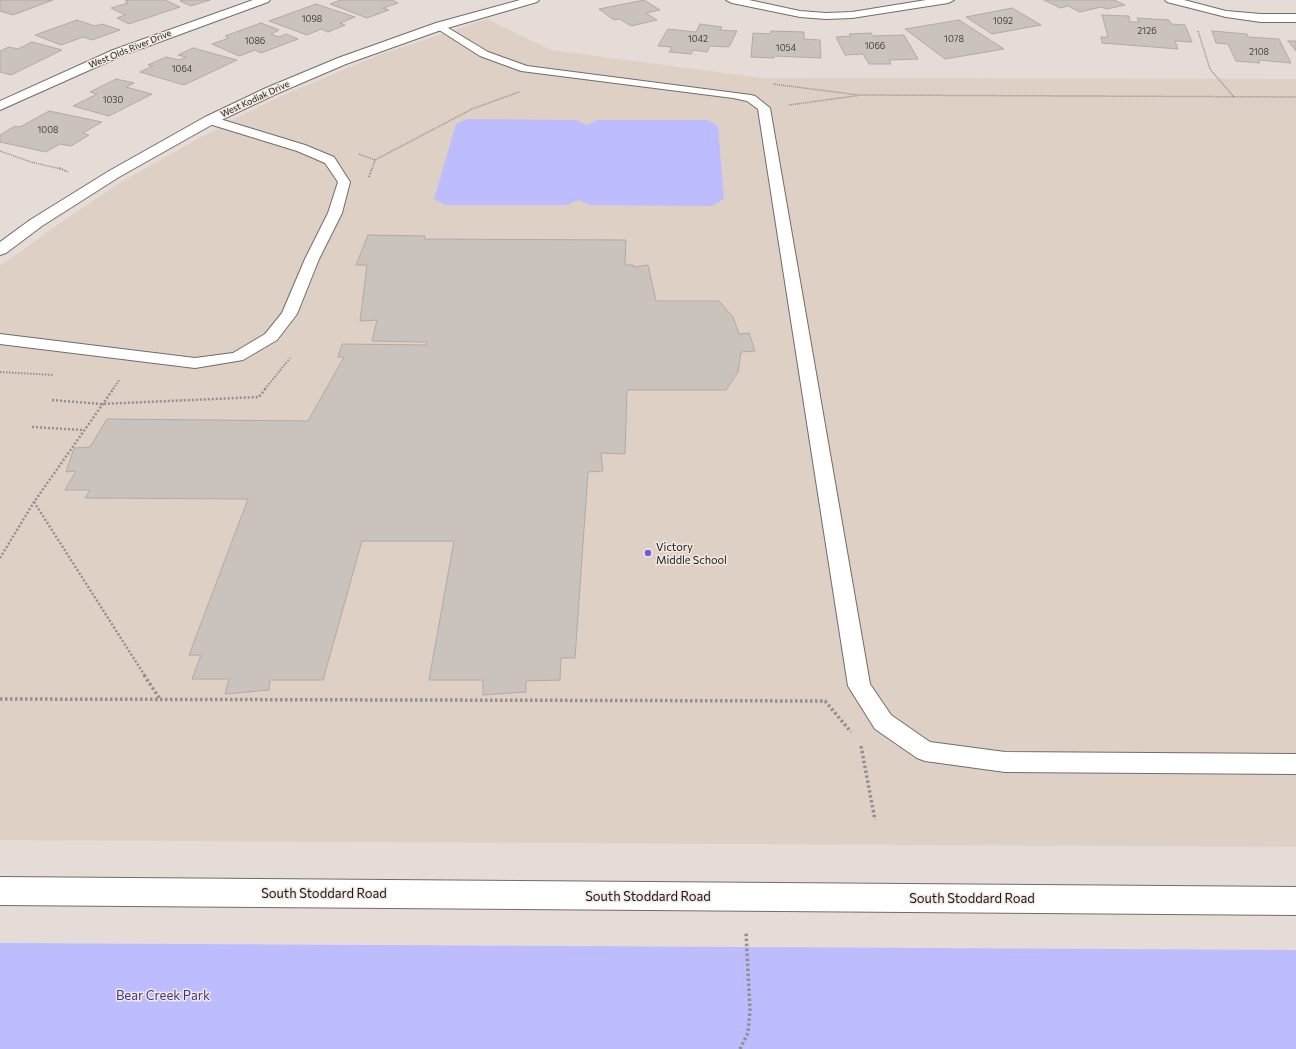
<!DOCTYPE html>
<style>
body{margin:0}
canvas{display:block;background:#e5dcd7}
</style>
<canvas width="1296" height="1049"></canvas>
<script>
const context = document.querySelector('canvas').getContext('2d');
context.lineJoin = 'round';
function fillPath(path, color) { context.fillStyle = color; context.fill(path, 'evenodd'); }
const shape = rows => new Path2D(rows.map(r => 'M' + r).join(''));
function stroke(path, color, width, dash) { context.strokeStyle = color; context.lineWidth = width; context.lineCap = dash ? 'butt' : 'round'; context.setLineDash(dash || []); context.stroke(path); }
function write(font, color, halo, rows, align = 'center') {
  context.font = font + ' Commissioner,sans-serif'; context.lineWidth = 3; context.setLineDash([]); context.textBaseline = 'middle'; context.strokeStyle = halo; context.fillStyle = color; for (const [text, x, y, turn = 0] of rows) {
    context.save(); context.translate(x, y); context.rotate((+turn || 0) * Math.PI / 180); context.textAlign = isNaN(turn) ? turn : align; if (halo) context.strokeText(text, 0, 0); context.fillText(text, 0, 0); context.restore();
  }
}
fillPath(shape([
 [487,19,551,50,762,78,1296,79,1296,847,0,840,0,266,63,221,121,182,232,120,279,97,376,56]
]), '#dfd0c6');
fillPath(shape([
 [467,119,577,120,587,125,597,120,708,120,718,126,724,199,712,206,590,205,579,200,567,205,445,205,434,199,456,124],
 [0,943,1296,950,1296,1049,0,1049]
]), '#bdbcfe');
const building = shape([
 [0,0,53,0,13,15,0,11,0,0],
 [129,0,165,0,180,7,129,24,117,18,125,15,111,8,128,3,125,1,129,0],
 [182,0,210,0,191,6,180,1,182,0],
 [341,0,392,0,398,3,383,8,389,10,367,18,330,4,341,0],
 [644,0,660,10,646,13,657,20,631,26,620,19,614,20,599,9,644,0],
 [1044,0,1114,0,1125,5,1107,9,1101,7,1080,12,1068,6,1060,8,1044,0],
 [316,4,355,17,340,23,345,25,328,32,321,29,307,35,269,21,316,4],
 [1012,8,1041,25,992,34,966,17,1012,8],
 [1102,15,1129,16,1130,22,1139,22,1137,18,1169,20,1171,24,1185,25,1192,42,1175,41,1178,49,1102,43,1101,37,1108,37,1102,15],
 [77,20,95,26,102,24,120,30,92,40,83,37,61,45,35,35,77,20],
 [959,20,1004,49,945,59,905,29,959,20],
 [261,23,279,30,271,34,279,37,286,34,298,39,261,53,255,50,239,56,212,44,229,38,225,36,261,23],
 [700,24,722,27,720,30,737,31,729,47,710,46,707,52,693,50,691,54,669,52,672,47,658,46,668,29,696,32,700,24],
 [771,31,804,32,804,39,820,40,821,58,774,56,774,58,751,57,753,33,770,34,771,31],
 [1212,31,1247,34,1248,37,1279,39,1291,63,1258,60,1260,63,1236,61,1228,44,1216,43,1212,31],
 [871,33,873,36,904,35,918,59,889,60,891,64,869,64,863,54,845,55,836,37,851,36,849,34,871,33],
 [1288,41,1296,41,1296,51,1288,41],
 [32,42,62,50,11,75,0,72,0,51,9,47,18,49,32,42],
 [193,48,237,60,184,85,140,72,153,66,148,65,166,57,179,60,186,57,178,55,193,48],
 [116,79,134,83,126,87,152,94,109,116,73,106,97,94,90,92,116,79],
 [49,111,102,122,83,133,89,135,71,146,60,144,46,152,0,142,0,135,15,126,20,127,49,111],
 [368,235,425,236,424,239,626,240,625,265,633,265,633,267,648,265,656,301,719,301,733,317,739,334,749,333,755,351,741,352,738,372,726,390,627,390,625,454,601,453,603,471,588,472,575,658,561,658,560,680,526,681,526,692,483,695,483,680,429,680,454,541,362,541,323,680,270,680,269,690,225,694,229,679,192,679,201,655,189,655,248,499,85,498,90,490,65,490,76,471,66,472,74,448,90,447,107,419,308,421,344,357,338,357,342,344,426,345,427,342,372,341,377,320,360,321,367,265,356,265,368,235]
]);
fillPath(building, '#cac2bc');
stroke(building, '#b2aaa4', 1);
const service = shape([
 [440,23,488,52,527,66,751,95,755,96,770,108,870,684,891,715,930,742,1005,752,1296,754,1296,774,1005,772,925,761,917,758,875,729,848,686,758,109,747,101,733,98,521,71,480,56,436,28,435,26,440,23],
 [210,116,305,145,334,157,350,182,342,213,319,259,297,314,277,340,243,360,195,368,0,344,0,334,195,358,233,353,265,334,282,313,305,259,328,213,338,182,325,163,297,151,206,123,204,120,210,116]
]);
const minor = shape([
 [253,0,270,0,268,2,121,56,0,110,0,101,113,50,253,0],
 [726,0,749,0,800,11,826,13,852,12,926,0,954,0,948,3,852,18,826,19,800,17,732,3,726,0],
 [1165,0,1184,0,1226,11,1261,14,1296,14,1296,22,1261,22,1226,17,1167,2,1165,0]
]);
const tertiary = shape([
 [520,0,539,0,537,2,444,29,346,64,276,94,215,123,119,177,42,226,6,253,0,255,0,242,30,220,109,171,205,117,266,88,338,58,436,23,520,0],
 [0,877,1296,887,1296,915,0,905,0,877]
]);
stroke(service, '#736c67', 2);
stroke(minor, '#736c67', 2);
stroke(tertiary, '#736c67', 2);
stroke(shape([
 [1198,31,1210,69,1234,97],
 [773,84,858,95],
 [789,105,862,95,1296,97],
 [0,151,31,162,61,169],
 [359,154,375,160],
 [372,169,375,160,472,109,519,92]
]), '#958e8a', 1.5, [1, 1]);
stroke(shape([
 [59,168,68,172],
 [369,177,372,168],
 [0,372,54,375],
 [113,389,120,379],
 [265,389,290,358]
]), '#958e8a', 2, [1.5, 1.5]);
stroke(shape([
 [52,400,101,404,259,397,266,388],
 [32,427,83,430],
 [34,502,145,676],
 [0,558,34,502,114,388]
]), '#958e8a', 2.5, [2, 2]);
stroke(shape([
 [144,675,160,699],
 [0,699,825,701,851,732],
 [861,746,875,820],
 [740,1049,748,1033,750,1010,746,932]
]), '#958e8a', 3.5, [2.5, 2.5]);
fillPath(service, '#fff');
fillPath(minor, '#fff');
fillPath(tertiary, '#fff');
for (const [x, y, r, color] of [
 [648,553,4,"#6d5dd7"]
]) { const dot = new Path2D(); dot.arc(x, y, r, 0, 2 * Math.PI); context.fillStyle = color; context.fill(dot); stroke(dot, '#f2e9e4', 1.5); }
write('9px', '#46423f', null, [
 ["1098",312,19],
 ["1092",1003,21],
 ["2126",1147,31],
 ["1042",698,39],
 ["1078",954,39],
 ["1086",255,41],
 ["1066",875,46],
 ["1054",786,48],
 ["2108",1259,52],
 ["1064",182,69],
 ["1030",113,100],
 ["1008",48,130]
]);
write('9px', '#1a1715', '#f2e9e4', [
 ["West Olds River Drive",130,49,-22],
 ["West Kodiak Drive",255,99,-25]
]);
write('11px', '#1a1715', '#f2e9e4', [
 ["Victory",656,547],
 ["Middle School",656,560]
], 'left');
write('13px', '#1a1715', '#f2e9e4', [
 ["South Stoddard Road",324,894],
 ["South Stoddard Road",648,897],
 ["South Stoddard Road",972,899]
]);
write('13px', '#423786', '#f2e9e4', [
 ["Bear Creek Park",163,996]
]);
</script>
